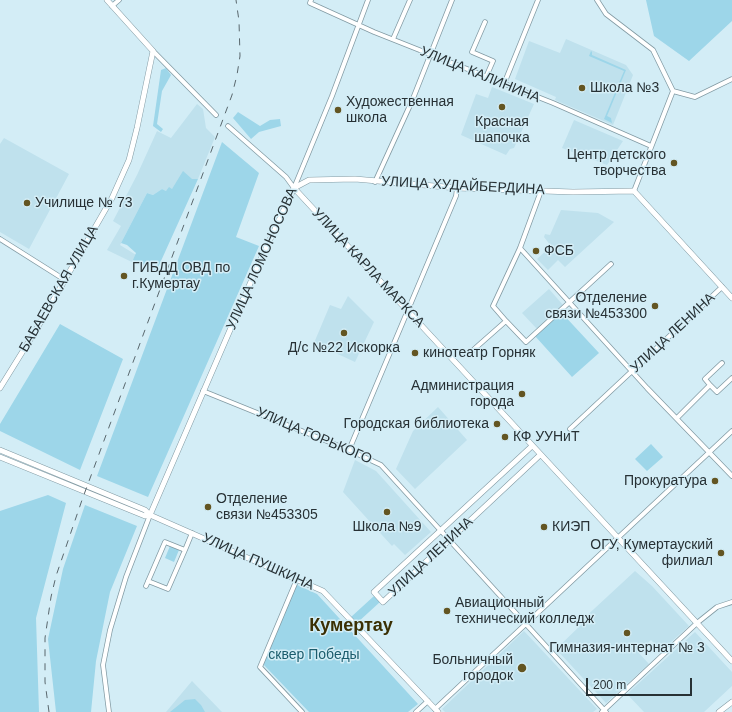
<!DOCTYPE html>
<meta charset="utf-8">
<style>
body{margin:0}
#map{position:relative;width:732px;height:712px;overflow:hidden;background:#d3edf6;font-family:Helvetica,sans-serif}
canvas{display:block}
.scale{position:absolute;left:586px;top:678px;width:106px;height:18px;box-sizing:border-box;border:2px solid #273135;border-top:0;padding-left:5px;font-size:12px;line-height:14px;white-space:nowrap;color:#273135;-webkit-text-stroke:3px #d3edf6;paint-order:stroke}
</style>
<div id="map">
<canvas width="732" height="712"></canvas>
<div class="scale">200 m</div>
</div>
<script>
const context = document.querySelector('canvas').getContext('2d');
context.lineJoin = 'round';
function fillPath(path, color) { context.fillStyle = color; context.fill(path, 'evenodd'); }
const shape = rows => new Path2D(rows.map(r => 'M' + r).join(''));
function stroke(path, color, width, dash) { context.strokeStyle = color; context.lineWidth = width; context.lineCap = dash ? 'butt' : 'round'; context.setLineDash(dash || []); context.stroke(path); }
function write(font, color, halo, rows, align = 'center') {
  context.font = font + ' Helvetica,sans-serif'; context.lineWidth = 3; context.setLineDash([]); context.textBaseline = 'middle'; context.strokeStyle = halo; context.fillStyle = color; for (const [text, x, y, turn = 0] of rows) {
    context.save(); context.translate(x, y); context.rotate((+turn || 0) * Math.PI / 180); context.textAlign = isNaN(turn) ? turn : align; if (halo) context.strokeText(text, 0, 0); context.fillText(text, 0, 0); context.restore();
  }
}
fillPath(shape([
 [566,39,626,65,633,75,613,125,555,100,556,97,515,79,529,41,560,53],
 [492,87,534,104,514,148,510,149,506,155,461,135,476,94,488,98],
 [197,104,203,109,206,128,215,137,198,179,192,179,172,189,166,191,162,189,153,195,147,193,120,245,141,258,138,265,107,250,121,226,113,221,137,175,157,131,171,138],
 [574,120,623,141,607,165,562,148],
 [4,138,69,174,29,249,0,232,0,144],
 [561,210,598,213,614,222,565,267,558,260,548,270,537,259,551,246,544,237,545,234,550,235],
 [549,289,563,305,537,329,522,313],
 [348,296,374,322,355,362,314,343,330,305,341,309],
 [438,407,467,440,415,489,396,469,413,431],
 [355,460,376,471,431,532,405,555,394,544,392,546,343,492],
 [635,571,652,586,689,626,661,651,651,640,638,652,649,664,606,703,556,649,583,623,581,621],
 [524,631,597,709,593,712,445,712,442,709],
 [695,632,732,672,732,686,704,712,644,712,627,694],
 [192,681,222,712,166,712]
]), '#bfe1ed');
fillPath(shape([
 [646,0,732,0,732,21,689,61,654,36],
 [591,51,592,52,592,55,626,70,607,116,611,118,612,123,604,119,624,71,589,56],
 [166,68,171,75,162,91,157,124,163,129,161,132,153,126,161,70],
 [238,112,260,126,270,120,280,119,281,126,259,132,251,139,233,118],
 [222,142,259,173,236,237,259,246,148,497,97,476],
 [183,171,192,179,198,179,156,272,133,260,136,253,127,245,121,243,147,193,153,195,162,189,166,191,169,187,172,189],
 [561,312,599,353,572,377,535,336],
 [60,324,123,359,80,470,0,431,0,424],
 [651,444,663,457,647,471,635,459],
 [48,495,66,503,36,618,39,712,0,712,0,511],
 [85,505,137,526,110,592,96,661,91,712,56,712,48,639,63,569],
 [170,546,179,550,174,562,165,558],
 [295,584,317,594,418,704,408,712,309,712,262,663],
 [374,596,380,602,357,623,351,617],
 [195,699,201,705,205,712,170,712,185,700]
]), '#9dd6e9');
const minor = shape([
 [311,0,310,3,374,32,553,103,651,146],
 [597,0,606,14,653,50,673,91],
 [112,6,119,0],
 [485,22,472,52,493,61,486,77],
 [393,39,410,0],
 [153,51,216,115],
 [504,84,538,0],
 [673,91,695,97,732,79],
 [228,126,286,177,294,188],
 [375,182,412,101,452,0],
 [294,188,332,96,368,0],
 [634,191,673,91],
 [0,239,65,280],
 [520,248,647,388,732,476],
 [506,321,526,342,611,264],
 [472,351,506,321,493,306,520,248,541,191],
 [710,385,705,379,722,363],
 [203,391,349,450,381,465,606,712],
 [677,418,710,385,717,392,732,378],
 [570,429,722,287],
 [349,450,456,196,457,188],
 [297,579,260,667,302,712],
 [148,581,168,589,185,550],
 [146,586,165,542,185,550,192,533],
 [435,709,732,431],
 [109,712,103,665,110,630,126,577,150,515],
 [416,712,428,701],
 [602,712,697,623,717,607,732,602]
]);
const major = shape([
 [294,188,732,661],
 [294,188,309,180,355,179,457,188,573,192,634,191,732,298],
 [0,388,36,330,112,198,129,160,137,128,153,51,107,0],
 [532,446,374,592,383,602,540,455],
 [0,450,145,510,150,515,323,591,438,712],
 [0,457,145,516,150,515],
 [150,515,259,263,294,188],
 [719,712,732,702]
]);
stroke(minor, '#829aa3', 5.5);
stroke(major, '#829aa3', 6);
stroke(minor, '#fff', 4);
stroke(major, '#fff', 5);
stroke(shape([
 [49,712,45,682,45,638,51,597,56,576,82,500,232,95,237,75,240,56,239,21,236,0]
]), '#59676d', 1, [7, 7]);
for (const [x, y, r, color] of [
 [582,88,4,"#635522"],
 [502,107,4,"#635522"],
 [338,110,4,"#635522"],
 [674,163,4,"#635522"],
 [27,203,4,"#635522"],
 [536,251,4,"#635522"],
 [124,276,4,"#635522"],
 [655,306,4,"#635522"],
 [344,333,4,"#635522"],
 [415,353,4,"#635522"],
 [522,394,4,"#635522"],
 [497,424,4,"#635522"],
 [505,437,4,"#635522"],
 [715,481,4,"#635522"],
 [208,507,4,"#635522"],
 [387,512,4,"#635522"],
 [544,527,4,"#635522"],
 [721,553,4,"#635522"],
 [447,611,4,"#635522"],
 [627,633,4,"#635522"],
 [522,668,5,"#635522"]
]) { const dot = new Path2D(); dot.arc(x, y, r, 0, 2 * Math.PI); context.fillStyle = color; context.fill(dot); stroke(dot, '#d3edf6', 1.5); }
write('14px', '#273135', '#d3edf6', [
 ["УЛИЦА КАЛИНИНА",480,75,22],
 ["УЛИЦА ХУДАЙБЕРДИНА",463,186,3],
 ["УЛИЦА ЛОМОНОСОВА",262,259,-66],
 ["УЛИЦА КАРЛА МАРКСА",368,268,47],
 ["БАБАЕВСКАЯ УЛИЦА",59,289,-60],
 ["УЛИЦА ЛЕНИНА",673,333,-43],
 ["УЛИЦА ГОРЬКОГО",314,436,23],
 ["УЛИЦА ЛЕНИНА",431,557,-43],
 ["УЛИЦА ПУШКИНА",258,562,24]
]);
write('14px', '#273135', '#d3edf6', [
 ["Школа №3",590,88],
 ["Художественная",346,102],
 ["школа",346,118],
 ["Красная",502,122,"center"],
 ["шапочка",502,138,"center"],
 ["Центр детского",666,155,"right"],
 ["творчества",666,171,"right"],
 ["Училище № 73",35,203],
 ["ФСБ",544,251],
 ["ГИБДД ОВД по",132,268],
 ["г.Кумертау",132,284],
 ["Отделение",647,298,"right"],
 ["связи №453300",647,314,"right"],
 ["Д/с №22 Искорка",344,348,"center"],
 ["кинотеатр Горняк",423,353],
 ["Администрация",514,386,"right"],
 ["города",514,402,"right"],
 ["Городская библиотека",489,424,"right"],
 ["КФ УУНиТ",513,437],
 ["Прокуратура",707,481,"right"],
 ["Отделение",216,499],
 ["связи №453305",216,515],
 ["Школа №9",387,527,"center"],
 ["КИЭП",552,527],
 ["ОГУ, Кумертауский",713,545,"right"],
 ["филиал",713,561,"right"],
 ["Авиационный",455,603],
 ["технический колледж",455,619],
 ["Гимназия-интернат № 3",627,648,"center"],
 ["Больничный",513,660,"right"],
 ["городок",513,676,"right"]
], 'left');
write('14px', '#1b5c6d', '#d3edf6', [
 ["сквер Победы",314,655]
]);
write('bold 18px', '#3a2f03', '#d3edf6', [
 ["Кумертау",351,626]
]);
</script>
